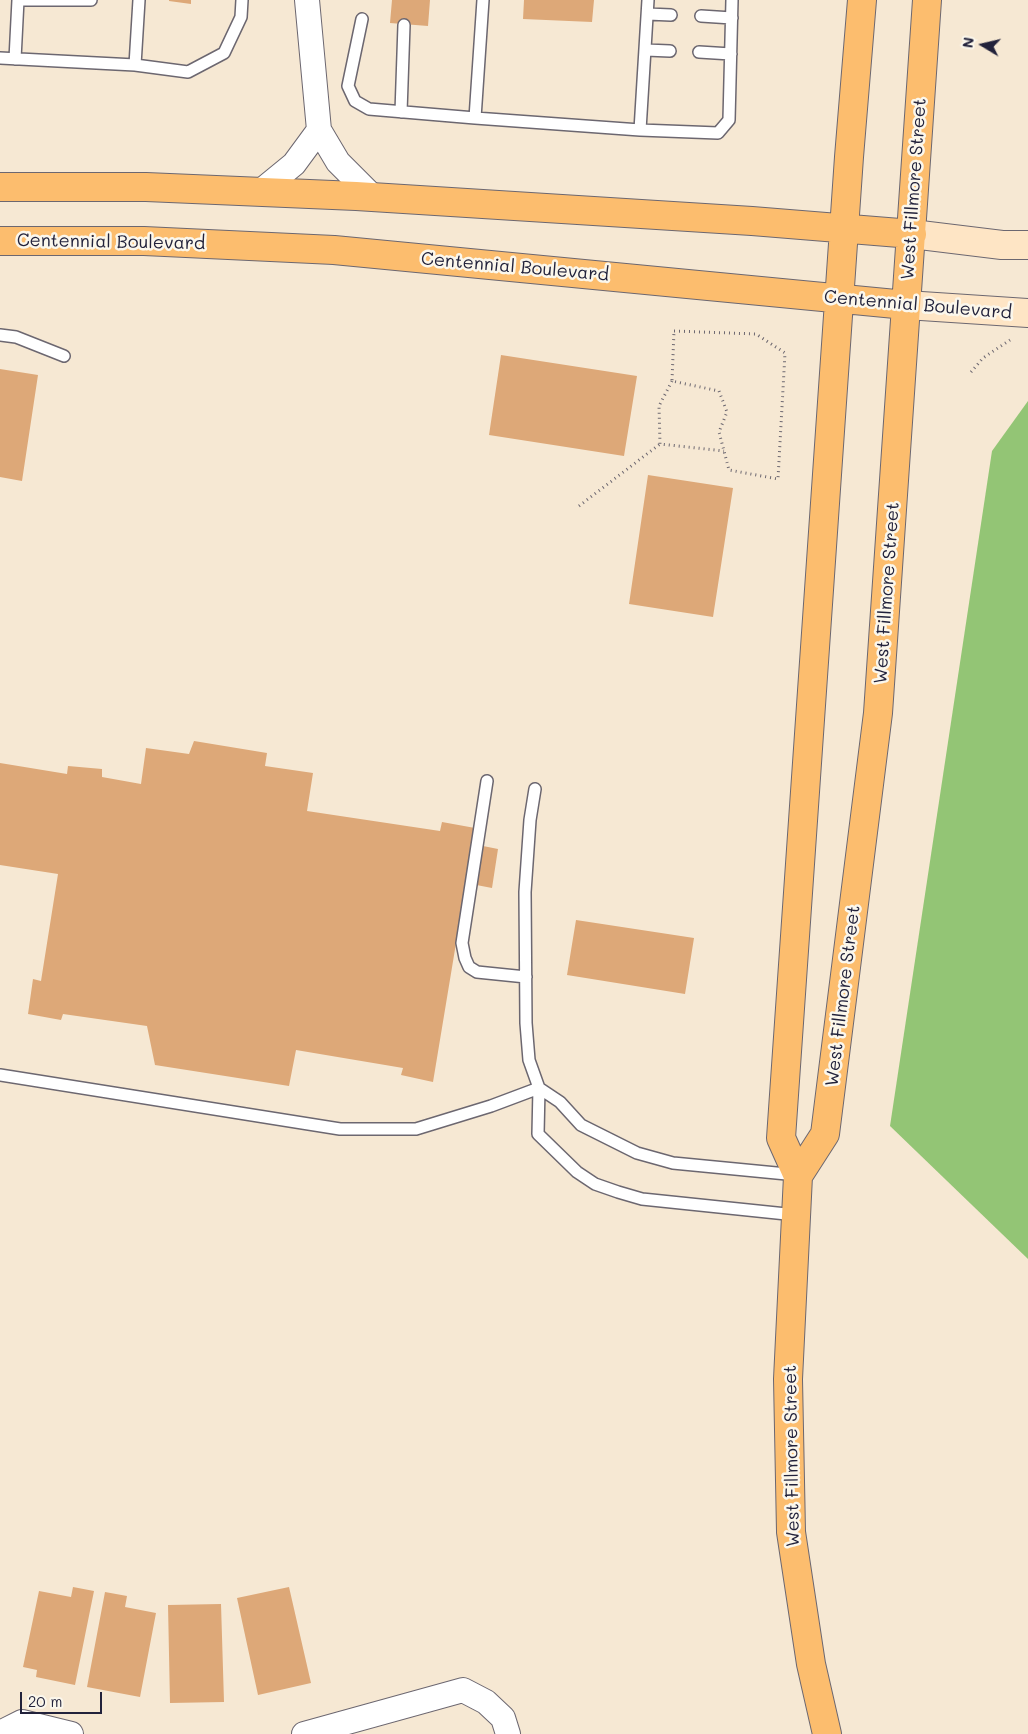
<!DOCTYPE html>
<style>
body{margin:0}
#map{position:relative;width:1028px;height:1734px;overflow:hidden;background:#f6e8d3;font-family:Mali,sans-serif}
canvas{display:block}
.north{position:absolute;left:958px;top:20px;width:50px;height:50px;-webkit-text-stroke:4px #fbf7ec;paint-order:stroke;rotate:279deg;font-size:14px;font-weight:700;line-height:20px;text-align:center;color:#22223b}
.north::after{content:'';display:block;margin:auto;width:18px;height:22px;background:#22223b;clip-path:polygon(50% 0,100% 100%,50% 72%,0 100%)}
.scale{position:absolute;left:20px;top:1692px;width:82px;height:22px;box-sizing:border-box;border:2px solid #22223b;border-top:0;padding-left:6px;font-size:15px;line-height:18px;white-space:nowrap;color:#22223b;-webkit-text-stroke:4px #fbf7ec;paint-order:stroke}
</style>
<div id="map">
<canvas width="1028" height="1734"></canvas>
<div class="north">N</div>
<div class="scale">20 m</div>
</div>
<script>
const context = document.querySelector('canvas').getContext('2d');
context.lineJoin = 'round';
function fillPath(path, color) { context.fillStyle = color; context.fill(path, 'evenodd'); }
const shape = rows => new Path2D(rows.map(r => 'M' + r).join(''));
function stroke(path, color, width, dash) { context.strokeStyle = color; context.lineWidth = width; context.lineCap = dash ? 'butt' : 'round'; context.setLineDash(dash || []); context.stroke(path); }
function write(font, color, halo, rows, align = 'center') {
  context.font = font + ' Mali,sans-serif'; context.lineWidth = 5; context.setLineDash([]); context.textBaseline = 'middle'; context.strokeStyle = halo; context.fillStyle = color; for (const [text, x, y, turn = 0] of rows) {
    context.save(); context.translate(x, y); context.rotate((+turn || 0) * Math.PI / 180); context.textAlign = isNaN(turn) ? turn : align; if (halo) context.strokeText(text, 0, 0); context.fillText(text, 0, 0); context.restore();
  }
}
fillPath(shape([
 [1028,401,1028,1259,890,1126,992,451]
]), '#93c575');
fillPath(shape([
 [169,0,191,0,191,4,169,1],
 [392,0,430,0,428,26,390,23],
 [524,0,594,0,592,22,523,19],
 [501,355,637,376,624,456,489,435],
 [0,369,38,375,22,481,0,477],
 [648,475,733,488,713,617,629,604],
 [194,741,267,753,265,766,313,773,307,811,440,831,442,822,475,828,473,844,498,849,492,888,466,883,433,1082,401,1075,403,1068,296,1050,289,1086,155,1065,147,1026,63,1014,61,1020,28,1014,33,979,41,981,58,874,0,865,0,763,67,774,68,766,102,769,102,777,141,784,146,748,189,754],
 [576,920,694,938,685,994,567,975],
 [73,1587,94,1591,75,1685,36,1677,37,1670,23,1667,39,1591,71,1597],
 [289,1587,311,1683,258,1695,237,1598],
 [105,1592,127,1596,125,1607,156,1613,140,1697,87,1687],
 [221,1604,224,1702,170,1703,168,1605]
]), '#dda878');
const service = shape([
 [18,0,91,0],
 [648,14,671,15],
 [701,16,732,18],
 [362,19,348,86,355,101,369,109,475,118,483,0],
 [646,50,670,51],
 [699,52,731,54],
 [0,58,135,65,188,72,224,53,241,17,242,0],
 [15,59,18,0],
 [135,65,139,0],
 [401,112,404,25],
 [475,118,640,130,648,0],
 [640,130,718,133,729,120,732,0],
 [0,335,16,337,64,356],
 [487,781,462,943,465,958,469,967,477,972,526,977],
 [535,789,530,820,525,892,526,1023,529,1060,539,1088,538,1134,577,1172,595,1184,618,1192,642,1199,796,1215],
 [0,1075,340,1129,416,1129,491,1106,539,1088],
 [539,1088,560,1102,581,1125,637,1153,673,1163,797,1175]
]);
const minor = shape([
 [307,0,319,130,338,162,373,197],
 [261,191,294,164,319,130],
 [0,1733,22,1722,71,1734],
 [304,1734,463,1690,486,1702,503,1718,508,1734]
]);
const secondary = shape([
 [912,234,1002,245,1028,245],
 [906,305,1028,313]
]);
const primary = shape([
 [0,187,146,187,356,196,752,221,912,234],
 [0,241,144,241,334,250,906,305],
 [798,1176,825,1134,878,713,927,0],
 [827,1734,811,1664,791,1532,788,1379,798,1176,781,1138,849,157,862,0]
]);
stroke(service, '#6c6770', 14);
stroke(minor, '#6c6770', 26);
stroke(secondary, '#6c6770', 30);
stroke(primary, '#6c6770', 30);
stroke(shape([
 [674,331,756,334,785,353,778,479,729,470,719,432,727,412,719,391,672,381,674,331],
 [971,372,983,358,1010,340],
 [672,381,659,406,660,444,724,451],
 [579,506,660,444]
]), '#6c6770', 3, [1, 4]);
stroke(service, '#fff', 11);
stroke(minor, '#fff', 24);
stroke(secondary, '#fee5c5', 28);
stroke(primary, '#fcbd6e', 28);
write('18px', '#22223b', '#fbf7ec', [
 ["West Fillmore Street",914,189,-86],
 ["Centennial Boulevard",111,242,1],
 ["Centennial Boulevard",515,267,5],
 ["Centennial Boulevard",918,305,5],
 ["West Fillmore Street",887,593,-86],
 ["West Fillmore Street",843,996,-83],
 ["West Fillmore Street",792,1456,-91]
]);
</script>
